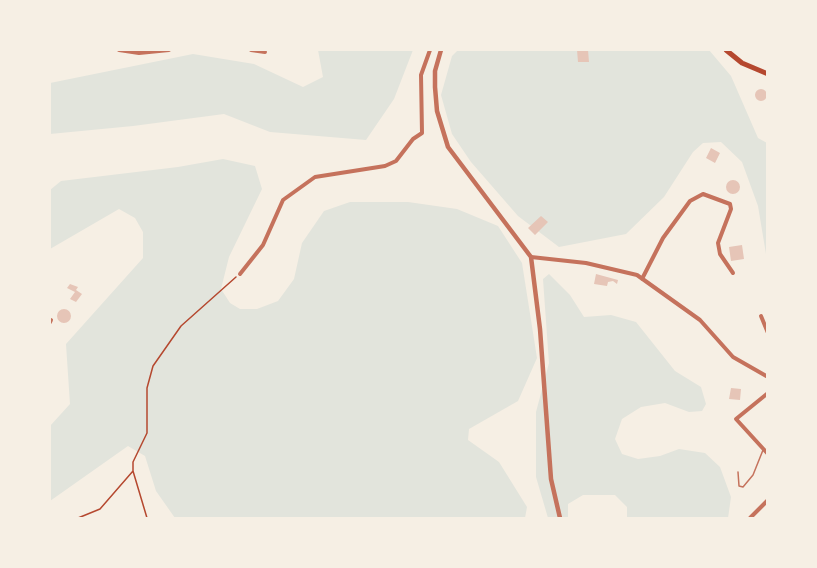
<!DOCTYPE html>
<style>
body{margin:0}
#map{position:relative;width:817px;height:568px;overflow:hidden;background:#f6efe4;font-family:Bitter,serif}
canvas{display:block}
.frame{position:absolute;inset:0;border:51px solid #f6efe4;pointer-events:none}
</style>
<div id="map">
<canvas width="817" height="568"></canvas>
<div class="frame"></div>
</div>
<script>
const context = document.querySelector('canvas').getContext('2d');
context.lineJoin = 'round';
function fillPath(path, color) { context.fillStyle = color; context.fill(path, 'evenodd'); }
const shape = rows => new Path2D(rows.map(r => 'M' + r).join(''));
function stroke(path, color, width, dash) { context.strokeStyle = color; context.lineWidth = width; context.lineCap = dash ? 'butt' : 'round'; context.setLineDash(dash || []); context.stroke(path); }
fillPath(shape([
 [318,50,413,50,394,99,366,140,270,132,224,114,133,126,50,134,50,83,193,54,254,64,303,87,323,77],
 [458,50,709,50,731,76,758,138,767,143,767,260,758,206,742,162,721,142,703,143,693,152,664,197,626,234,559,247,518,216,471,162,452,134,441,95,452,56],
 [223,159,255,166,262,189,229,257,221,289,230,303,240,309,257,309,278,301,294,279,302,243,324,211,350,202,408,202,457,209,498,226,522,263,537,358,518,401,469,429,468,440,499,462,527,507,525,518,175,518,156,491,145,456,128,446,50,501,50,426,70,404,66,344,143,258,143,232,135,218,119,209,50,249,50,190,61,181,178,167],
 [549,274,570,295,584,317,611,315,636,322,675,371,701,387,706,404,702,411,689,412,665,403,641,407,622,419,615,439,622,454,638,459,660,456,679,449,705,453,720,467,731,497,728,518,627,518,627,507,615,495,583,495,568,504,568,518,548,518,536,477,536,412,549,363,543,279]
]), '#e2e4dc');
fillPath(shape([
 [577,50,588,50,589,62,578,62],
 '755 95a6 6 0 1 1 12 0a6 6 0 1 1-12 0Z',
 [711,148,720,153,715,163,706,158],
 '726 187a7 7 0 1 1 14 0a7 7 0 1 1-14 0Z',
 [541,216,548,222,535,235,528,228],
 [742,245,744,259,731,261,729,247],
 [596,274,618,280,617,284,613,281,608,282,607,286,594,284],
 [70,284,78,287,76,290,82,294,76,302,70,299,75,292,67,288],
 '57 316a7 7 0 1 1 14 0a7 7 0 1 1-14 0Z',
 [731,388,741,389,740,400,729,399]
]), '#e6c5b7');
stroke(shape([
 [133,471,147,518],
 [78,518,100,509,133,471,133,462,147,433,147,388,153,366,181,326,236,277]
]), '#b5482f', 1.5);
stroke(shape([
 [738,472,739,486,743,487,753,475,763,450]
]), '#c5725c', 1.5);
stroke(shape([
 [119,50,139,53,169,50],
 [251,50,265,52],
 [531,257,586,263,637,275,700,320,733,357,768,377],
 [240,274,263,245,283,200,315,177,385,166,396,161,413,139,422,133,421,75,430,50],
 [642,279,663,238,690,201,703,194,730,204,731,209,718,243,720,254,733,273],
 [761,316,768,333],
 [50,322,51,320],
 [768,393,736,419,768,454],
 [750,518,768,500]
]), '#c5725c', 4);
stroke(shape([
 [441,50,435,71,435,87,437,111,448,147,531,257,540,329,551,479,560,518]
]), '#c5725c', 4.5);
stroke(shape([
 [726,50,742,63,768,74]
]), '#b5482f', 5);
</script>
